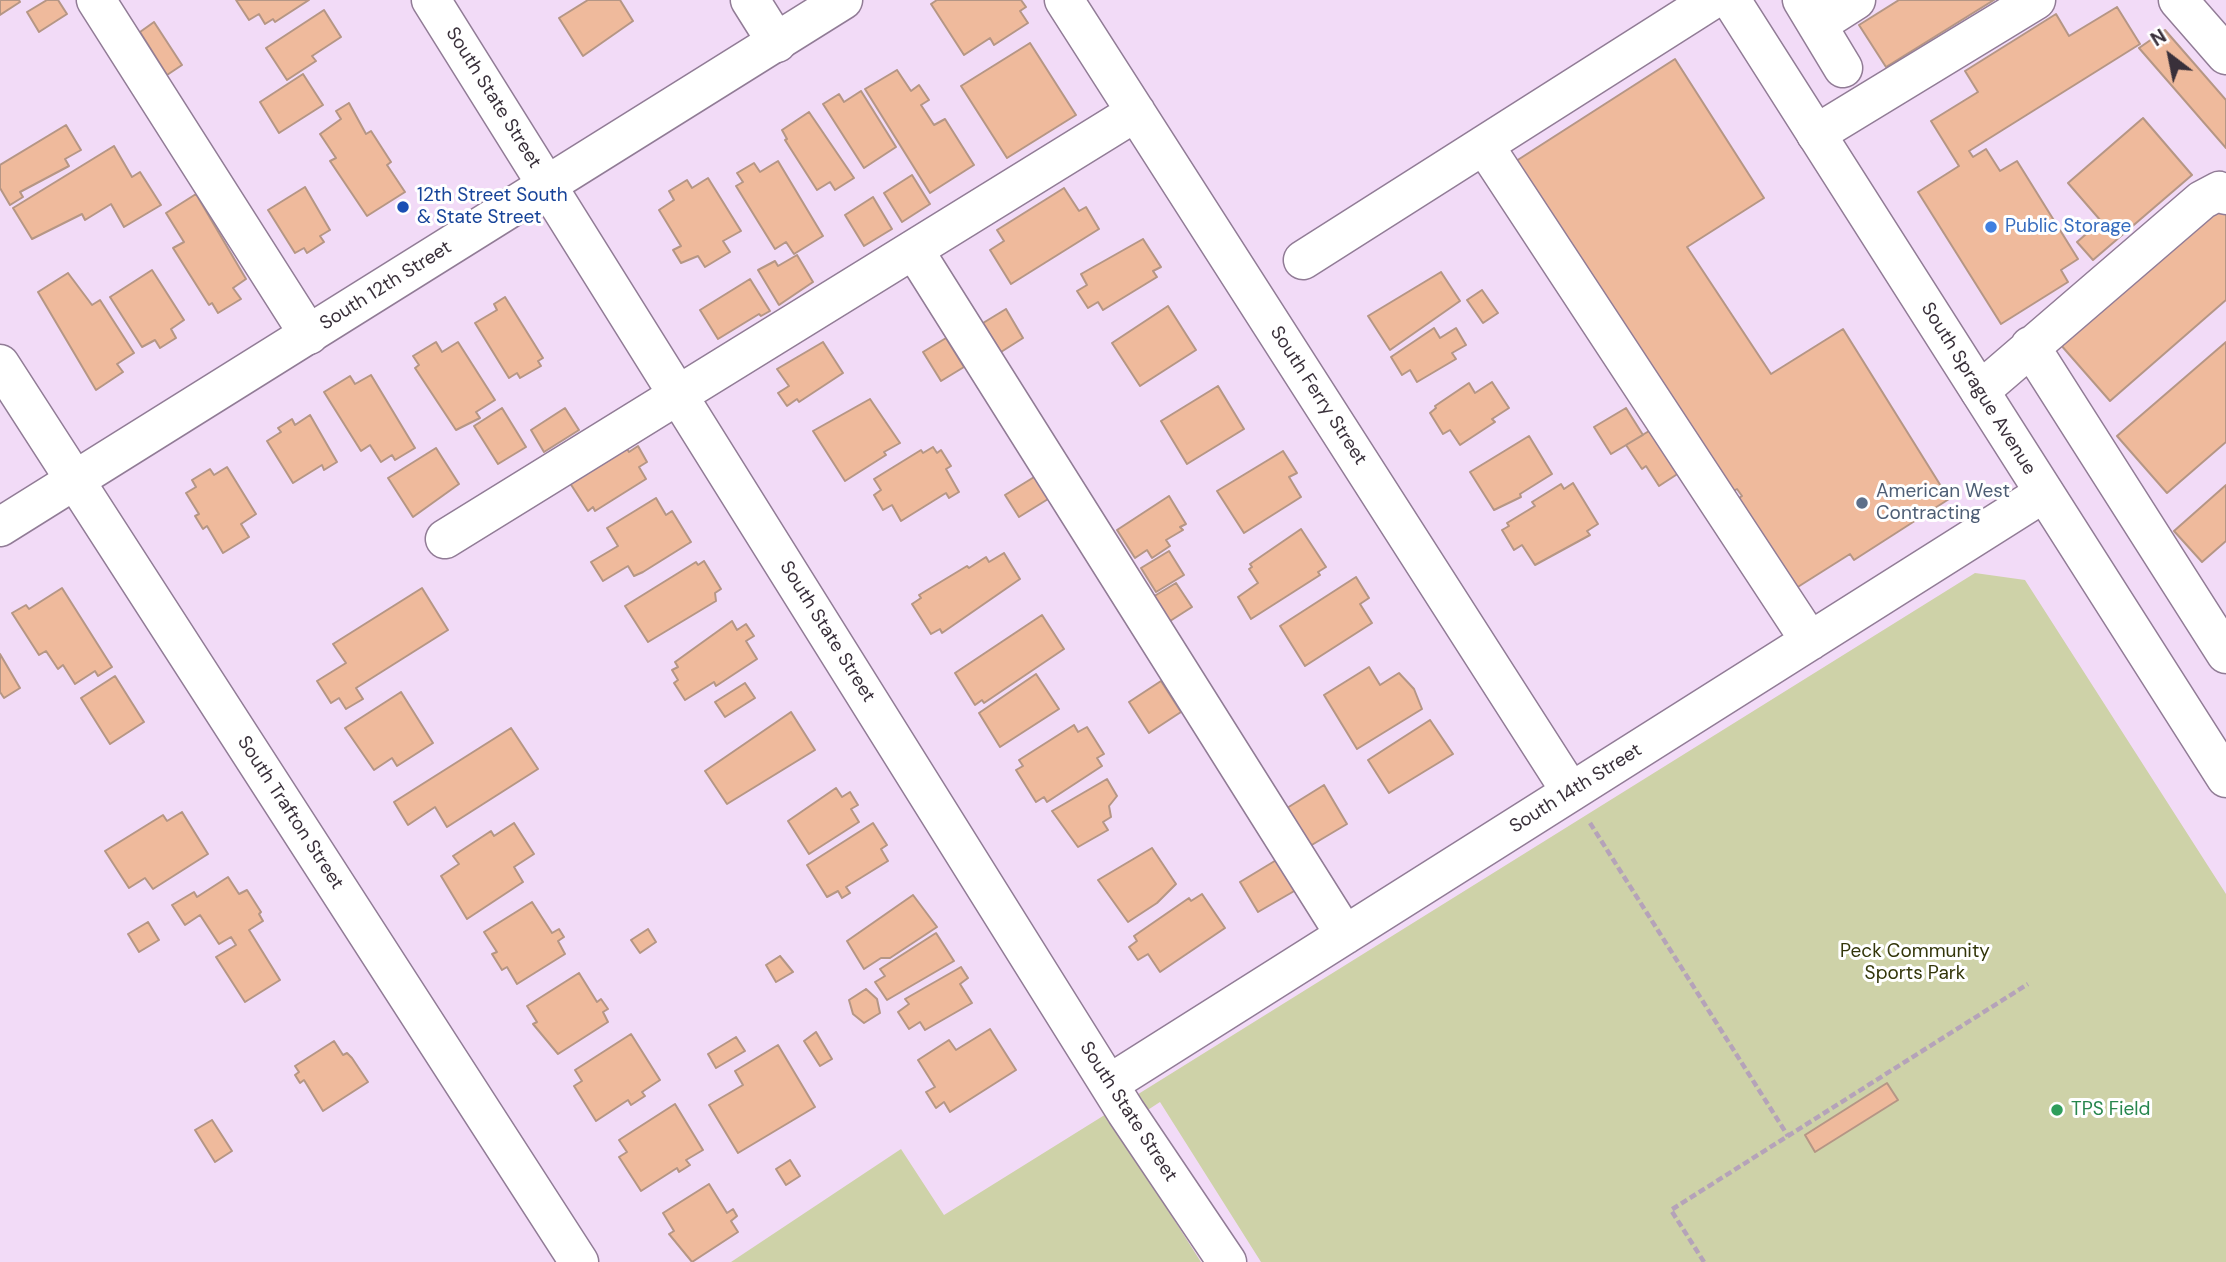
<!DOCTYPE html>
<style>
body{margin:0}
#map{position:relative;width:2226px;height:1262px;overflow:hidden;background:#f2dbf7;font-family:"DM Sans",sans-serif}
canvas{display:block}
.north{position:absolute;left:2135px;top:21px;width:70px;height:70px;-webkit-text-stroke:5px #fff;paint-order:stroke;rotate:328deg;font-size:19px;font-weight:700;line-height:28px;text-align:center;color:#39303a}
.north::after{content:'';display:block;margin:auto;width:24px;height:32px;background:#39303a;clip-path:polygon(50% 0,100% 100%,50% 72%,0 100%)}
</style>
<div id="map">
<canvas width="2226" height="1262"></canvas>
<div class="north">N</div>
</div>
<script>
const context = document.querySelector('canvas').getContext('2d');
context.lineJoin = 'round';
function fillPath(path, color) { context.fillStyle = color; context.fill(path, 'evenodd'); }
const shape = rows => new Path2D(rows.map(r => 'M' + r).join(''));
function stroke(path, color, width, dash) { context.strokeStyle = color; context.lineWidth = width; context.lineCap = dash ? 'butt' : 'round'; context.setLineDash(dash || []); context.stroke(path); }
function write(font, color, halo, rows, align = 'center') {
  context.font = font + ' "DM Sans",sans-serif'; context.lineWidth = 6; context.setLineDash([]); context.textBaseline = 'middle'; context.strokeStyle = halo; context.fillStyle = color; for (const [text, x, y, turn = 0] of rows) {
    context.save(); context.translate(x, y); context.rotate((+turn || 0) * Math.PI / 180); context.textAlign = isNaN(turn) ? turn : align; if (halo) context.strokeText(text, 0, 0); context.fillText(text, 0, 0); context.restore();
  }
}
fillPath(shape([
 [1975,573,2025,580,2226,894,2226,1262,1261,1262,1160,1102,1117,1130,1201,1262,731,1262,901,1149,944,1215]
]), '#ced2a8');
const building = shape([
 [0,0,19,0,20,2,0,15,0,0],
 [47,0,58,0,67,14,39,32,27,12,47,0],
 [236,0,309,0,275,22,273,19,265,24,259,14,249,20,236,0],
 [588,0,620,0,633,21,583,56,559,18,588,0],
 [937,0,1021,0,1026,7,1020,11,1028,23,994,45,990,38,964,55,931,4,937,0],
 [1899,0,1994,0,1886,67,1859,25,1899,0],
 [2117,7,2140,44,1969,151,1973,157,1986,149,2000,171,2017,161,2078,259,2061,270,2068,282,2001,324,1918,192,1959,166,1931,121,1978,92,1965,71,2056,14,2069,36,2117,7],
 [324,10,341,37,312,56,316,61,287,80,266,48,324,10],
 [154,22,182,65,167,75,140,32,154,22],
 [2165,30,2226,100,2226,148,2139,48,2165,30],
 [1030,43,1076,115,1007,158,961,86,1030,43],
 [1675,59,1764,198,1687,247,1771,374,1843,329,1949,499,1854,560,1850,554,1793,590,1736,500,1742,496,1737,489,1723,497,1513,163,1675,59],
 [897,70,911,91,919,85,929,100,921,105,934,125,945,119,974,165,930,193,865,89,897,70],
 [303,74,323,105,279,133,260,102,303,74],
 [861,91,896,147,864,168,823,104,839,94,844,102,861,91],
 [349,103,366,134,371,131,391,162,387,165,405,192,367,216,330,161,336,158,320,134,341,119,336,111,349,103],
 [809,112,854,178,835,190,830,182,817,190,785,140,787,139,782,130,809,112],
 [2143,118,2192,175,2093,260,2077,242,2101,221,2068,183,2143,118],
 [66,125,81,150,65,159,69,166,20,192,23,197,10,205,0,188,0,165,66,125],
 [114,146,132,177,140,172,161,205,124,227,111,204,85,220,82,214,32,239,13,208,114,146],
 [778,161,823,236,794,254,786,242,775,249,736,186,743,182,737,173,754,163,760,172,778,161],
 [912,175,930,204,902,222,884,193,912,175],
 [708,178,741,231,723,241,730,252,705,267,698,256,681,263,673,250,681,246,659,210,674,200,669,191,687,180,692,188,708,178],
 [305,187,330,230,320,236,324,242,307,253,304,248,295,253,268,210,305,187],
 [1064,188,1079,211,1086,207,1099,229,1011,284,990,250,1004,241,997,230,1064,188],
 [196,194,246,279,233,288,241,299,218,313,212,303,209,305,173,248,184,242,166,213,196,194],
 [873,197,892,229,864,246,845,215,873,197],
 [2220,205,2226,212,2226,300,2110,401,2060,344,2220,205],
 [1143,239,1161,267,1153,271,1157,277,1103,310,1098,302,1088,308,1077,291,1087,285,1081,274,1143,239],
 [797,255,813,282,779,305,758,270,775,261,778,266,797,255],
 [152,270,184,320,171,329,176,338,160,348,155,340,142,347,110,297,152,270],
 [1441,272,1460,301,1390,350,1368,316,1441,272],
 [68,273,92,305,100,300,134,353,117,364,123,372,96,390,38,292,68,273],
 [750,279,770,311,761,316,759,314,718,339,700,310,750,279],
 [1482,290,1498,313,1483,323,1467,300,1482,290],
 [505,297,543,358,538,361,541,366,520,378,517,373,509,378,475,323,497,310,494,304,505,297],
 [1168,306,1196,350,1140,386,1112,343,1168,306],
 [1006,309,1023,338,1001,352,983,323,1006,309],
 [1434,328,1440,338,1456,328,1466,345,1452,353,1456,359,1417,382,1410,370,1402,375,1391,357,1434,328],
 [946,338,964,367,941,381,923,352,946,338],
 [436,342,442,352,458,342,495,400,476,412,480,418,456,430,415,368,419,365,413,356,436,342],
 [823,342,843,373,799,402,797,399,787,406,778,393,789,386,777,369,823,342],
 [2226,342,2226,442,2167,493,2117,436,2226,342],
 [371,375,415,448,395,460,392,455,381,462,370,445,361,451,324,392,350,376,355,384,371,375],
 [1492,382,1509,408,1492,419,1495,422,1460,445,1450,430,1443,434,1430,413,1436,408,1435,406,1469,383,1475,393,1492,382],
 [1218,386,1244,429,1187,464,1161,421,1218,386],
 [870,399,900,443,884,452,886,455,845,481,813,431,870,399],
 [502,408,526,447,498,464,474,426,502,408],
 [565,408,579,430,544,452,531,430,565,408],
 [1626,408,1643,435,1611,454,1594,427,1626,408],
 [310,415,337,462,324,470,322,465,293,483,267,441,281,432,278,428,292,419,295,425,310,415],
 [1649,431,1679,473,1659,486,1646,466,1642,469,1626,445,1649,431],
 [1529,436,1552,474,1520,494,1521,497,1494,510,1470,472,1529,436],
 [622,441,629,452,638,446,647,462,639,467,646,479,595,511,593,507,588,511,568,480,622,441],
 [933,447,937,453,941,450,951,466,946,469,959,492,949,498,946,493,901,521,892,505,883,510,874,495,881,490,874,479,921,450,923,453,933,447],
 [436,448,459,484,413,517,388,478,436,448],
 [1283,451,1297,473,1289,477,1301,497,1244,533,1217,491,1283,451],
 [227,467,256,514,241,524,249,537,223,553,207,526,203,529,195,516,199,514,186,493,196,487,192,480,210,469,214,475,227,467],
 [1039,474,1053,496,1019,517,1005,495,1039,474],
 [1573,483,1598,524,1587,531,1590,535,1535,565,1522,545,1514,550,1502,530,1509,526,1507,523,1535,506,1532,502,1561,484,1564,489,1573,483],
 [2226,485,2226,541,2202,562,2174,531,2226,485],
 [1169,496,1186,524,1180,527,1183,530,1166,540,1170,546,1152,558,1147,550,1135,558,1117,530,1169,496],
 [656,498,666,515,672,511,691,542,643,572,634,576,628,566,603,581,591,562,618,546,607,528,656,498],
 [1301,529,1326,567,1318,572,1320,575,1251,619,1238,597,1258,583,1249,569,1252,567,1250,564,1301,529],
 [1169,551,1184,575,1156,592,1141,568,1169,551],
 [1004,553,1020,579,942,633,940,629,931,634,912,604,921,598,919,595,967,566,969,568,986,557,989,562,1004,553],
 [704,561,721,589,715,593,716,601,648,642,625,606,696,562,698,565,704,561],
 [1356,577,1369,598,1360,604,1372,623,1305,666,1280,626,1356,577],
 [1176,583,1192,607,1167,623,1151,598,1176,583],
 [62,588,112,667,98,676,95,671,75,684,63,665,58,669,46,651,39,655,12,613,26,605,29,609,62,588],
 [422,588,448,630,356,688,363,699,346,709,339,698,331,703,317,681,346,663,333,644,422,588],
 [1042,615,1064,649,984,703,982,700,975,705,955,673,1042,615],
 [732,621,737,630,746,624,754,636,746,641,757,659,716,686,714,682,685,700,674,683,678,680,672,670,678,667,675,662,732,621],
 [0,654,20,688,4,698,0,692,0,654],
 [1369,667,1380,685,1399,673,1414,689,1422,709,1357,749,1324,695,1369,667],
 [1036,674,1059,709,1000,747,979,713,1036,674],
 [115,676,144,722,110,744,81,698,115,676],
 [1161,681,1181,712,1149,733,1129,702,1161,681],
 [745,683,755,698,725,717,715,702,745,683],
 [401,692,433,743,397,766,392,758,374,770,345,728,401,692],
 [791,712,815,750,727,804,705,771,791,712],
 [1430,720,1453,754,1389,793,1368,760,1430,720],
 [1074,725,1078,732,1087,727,1104,754,1097,758,1102,766,1047,802,1044,797,1036,802,1016,770,1023,766,1019,760,1074,725],
 [511,728,538,769,447,827,435,807,408,825,394,802,511,728],
 [1107,779,1117,796,1109,806,1111,817,1103,822,1108,830,1078,847,1052,811,1107,779],
 [1324,785,1347,824,1310,846,1287,808,1324,785],
 [836,788,842,797,850,792,858,805,851,809,859,822,809,854,788,821,836,788],
 [182,812,208,854,153,889,145,878,129,888,105,851,163,815,167,821,182,812],
 [514,823,534,854,514,867,523,882,467,919,441,876,459,864,453,856,491,831,494,836,514,823],
 [873,823,887,845,881,849,888,861,846,887,850,893,842,898,838,891,827,897,807,865,873,823],
 [1152,848,1176,884,1157,903,1128,922,1098,880,1152,848],
 [1278,859,1296,890,1258,912,1240,882,1278,859],
 [228,877,239,894,247,890,261,912,259,914,263,921,249,930,280,980,245,1002,216,957,236,945,231,937,219,944,200,915,185,925,172,905,194,892,197,897,228,877],
 [1202,894,1225,928,1160,972,1148,954,1138,960,1129,947,1137,941,1134,936,1189,898,1191,901,1202,894],
 [913,895,937,927,890,958,881,958,864,969,847,941,913,895],
 [532,902,552,933,559,929,564,937,558,941,565,954,517,984,507,967,502,970,492,954,497,952,484,932,532,902],
 [148,922,159,940,139,952,128,934,148,922],
 [648,929,656,942,640,953,631,940,648,929],
 [936,933,954,961,887,1000,875,982,885,976,880,969,936,933],
 [780,956,793,972,776,982,766,965,780,956],
 [961,967,968,978,960,984,972,1003,925,1030,920,1022,909,1029,898,1012,909,1004,905,999,961,967],
 [579,973,597,1002,601,999,608,1009,603,1012,608,1022,558,1054,533,1024,537,1022,527,1006,579,973],
 [866,989,877,999,880,1013,864,1023,853,1014,849,1000,866,989],
 [990,1029,1016,1070,950,1112,944,1102,936,1108,926,1092,935,1087,918,1060,949,1040,956,1050,990,1029],
 [816,1032,832,1059,820,1066,804,1041,816,1032],
 [631,1034,660,1080,642,1092,645,1096,631,1105,628,1100,596,1121,574,1086,582,1081,575,1070,631,1034],
 [736,1037,745,1051,716,1068,708,1054,736,1037],
 [334,1041,343,1055,347,1053,352,1058,368,1082,323,1111,304,1080,300,1083,295,1075,299,1072,295,1066,334,1041],
 [778,1045,815,1107,738,1153,709,1105,743,1085,735,1071,778,1045],
 [1887,1083,1898,1100,1815,1152,1805,1135,1887,1083],
 [675,1104,703,1150,686,1160,690,1165,679,1172,677,1168,641,1191,619,1157,627,1152,619,1140,675,1104],
 [212,1120,232,1151,215,1162,195,1130,212,1120],
 [790,1160,800,1176,786,1185,776,1169,790,1160],
 [709,1184,727,1213,733,1209,737,1216,731,1221,738,1232,692,1262,669,1234,674,1231,663,1213,709,1184]
]);
fillPath(building, '#efba9c');
stroke(building, '#b59685', 2);
const minor = shape([
 [96,0,309,335],
 [431,0,1126,1112,1227,1262],
 [750,0,777,43],
 [1064,0,1571,792],
 [1802,0,1843,68],
 [2178,0,2226,55],
 [1817,25,1856,0],
 [1816,134,2036,0],
 [1484,145,1810,641],
 [914,250,1345,935],
 [1303,260,1712,0],
 [2030,346,2226,654],
 [0,364,579,1262],
 [1980,391,2202,200,2219,191,2226,195],
 [445,539,1136,112],
 [1109,1084,2044,493]
]);
const major = shape([
 [1731,0,2226,778],
 [0,527,843,0]
]);
stroke(minor, '#917c96', 41);
stroke(major, '#917c96', 41);
stroke(shape([
 [1590,823,1788,1136],
 [1704,1262,1671,1210,2028,984]
]), '#b5a3b9', 4.5, [7, 3.5]);
stroke(minor, '#fff', 38);
stroke(major, '#fff', 38);
for (const [x, y, r, color] of [
 [403,207,7,"#1a4fb4"],
 [1991,227,7,"#3f7fe0"],
 [1862,503,7,"#5c6f8a"],
 [2057,1110,7,"#2e9e5b"]
]) { const dot = new Path2D(); dot.arc(x, y, r, 0, 2 * Math.PI); context.fillStyle = color; context.fill(dot); stroke(dot, '#fff', 2.5); }
write('19px', '#39303a', '#fff', [
 ["South State Street",493,98,58],
 ["South 12th Street",386,286,-32],
 ["South Sprague Avenue",1978,389,58],
 ["South Ferry Street",1318,396,57],
 ["South State Street",827,632,58],
 ["South 14th Street",1576,789,-32],
 ["South Trafton Street",290,813,57],
 ["South State Street",1128,1112,57]
]);
write('19px', '#164399', '#fff', [
 ["12th Street South",417,196],
 ["& State Street",417,218]
], 'left');
write('19px', '#366cbe', '#fff', [
 ["Public Storage",2005,227]
], 'left');
write('19px', '#4e5e75', '#fff', [
 ["American West",1876,492],
 ["Contracting",1876,514]
], 'left');
write('19px', '#33360a', '#fff', [
 ["Peck Community",1915,952],
 ["Sports Park",1915,974]
]);
write('19px', '#27864d', '#fff', [
 ["TPS Field",2071,1110]
], 'left');
</script>
